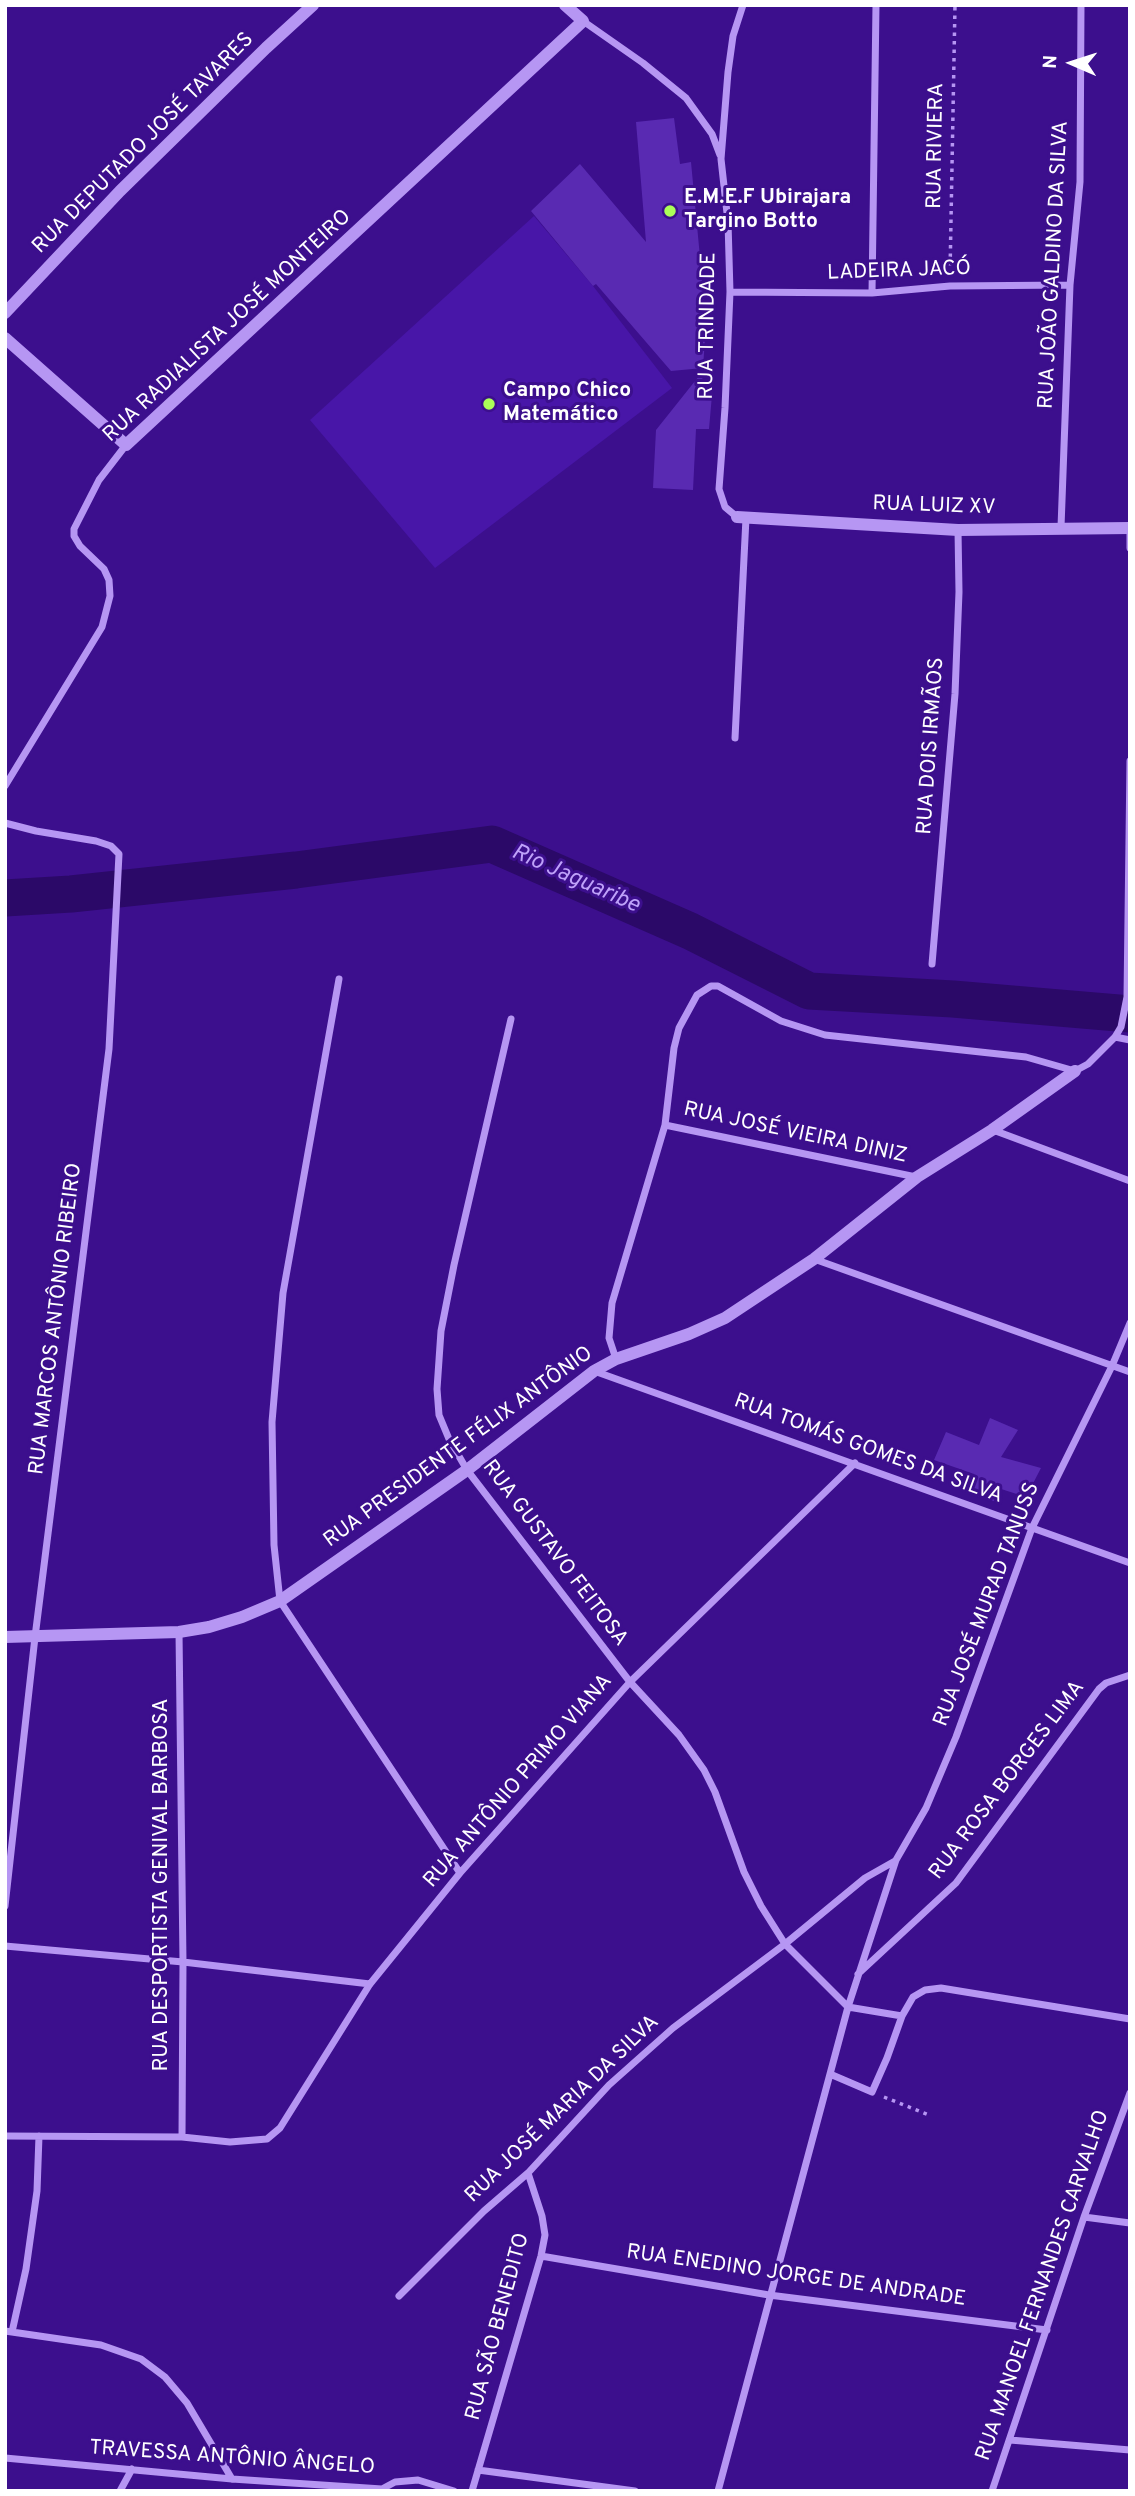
<!DOCTYPE html>
<meta charset="utf-8">
<style>
body{margin:0}
#map{position:relative;width:1135px;height:2496px;overflow:hidden;background:#3c0f8d;font-family:Overpass,sans-serif}
canvas{display:block}
.frame{position:absolute;inset:0;border:7px solid #fff;pointer-events:none}
.north{position:absolute;left:1037px;top:28px;width:70px;height:70px;-webkit-text-stroke:5px #3c0f8d;paint-order:stroke;rotate:273deg;font-size:19px;font-weight:700;line-height:28px;text-align:center;color:#fff}
.north::after{content:'';display:block;margin:auto;width:24px;height:32px;background:#fff;clip-path:polygon(50% 0,100% 100%,50% 72%,0 100%)}
</style>
<div id="map">
<canvas width="1135" height="2496"></canvas>
<div class="frame"></div>
<div class="north">N</div>
</div>
<script>
const context = document.querySelector('canvas').getContext('2d');
context.lineJoin = 'round';
function fillPath(path, color) { context.fillStyle = color; context.fill(path, 'evenodd'); }
const shape = rows => new Path2D(rows.map(r => 'M' + r).join(''));
function stroke(path, color, width, dash) { context.strokeStyle = color; context.lineWidth = width; context.lineCap = dash ? 'butt' : 'round'; context.setLineDash(dash || []); context.stroke(path); }
function write(font, color, halo, rows, align = 'center') {
  context.font = font + ' Overpass,sans-serif'; context.lineWidth = 6; context.setLineDash([]); context.textBaseline = 'middle'; context.strokeStyle = halo; context.fillStyle = color; for (const [text, x, y, turn = 0] of rows) {
    context.save(); context.translate(x, y); context.rotate((+turn || 0) * Math.PI / 180); context.textAlign = isNaN(turn) ? turn : align; if (halo) context.strokeText(text, 0, 0); context.fillText(text, 0, 0); context.restore();
  }
}
fillPath(shape([
 [534,216,593,286,672,388,435,568,310,420]
]), '#4816a8');
stroke(shape([
 [5,898,71,894,296,870,492,844,690,931,809,991,953,999,1130,1014]
]), '#2b0968', 37);
fillPath(shape([
 [674,118,680,164,691,162,705,310,705,338,703,368,671,371,596,284,593,286,531,211,580,164,646,242,636,122],
 [703,371,701,394,712,395,709,429,696,429,693,490,653,488,656,430],
 [990,1418,1018,1430,1001,1457,1041,1468,1026,1497,998,1488,994,1501,970,1494,974,1474,934,1460,946,1432,979,1445]
]), '#592ab2');
stroke(shape([
 [950,274,955,5],
 [884,2097,929,2115]
]), '#b696f3', 3.5, [3.5, 5]);
stroke(shape([
 [583,21,643,63,686,98,712,134,720,155],
 [730,292,872,293,950,286,1070,285],
 [872,293,876,5],
 [737,517,725,507,719,489,725,408,730,292,728,222,721,159,728,72,733,36,743,5],
 [1061,527,1070,285,1080,182,1081,5],
 [1130,528,1130,548],
 [735,738,746,518],
 [5,786,102,627,110,596,109,580,104,569,80,546,74,536,74,529,99,480,126,445],
 [5,823,36,831,96,841,111,846,119,854,109,1049,35,1637,5,1906],
 [932,964,955,694,959,592,958,530],
 [339,979,283,1293,272,1422,274,1545,280,1601,460,1873],
 [511,1019,454,1265,441,1331,437,1389,439,1415,449,1439,467,1470,630,1682,679,1735,704,1770,715,1792,744,1872,761,1906,785,1944,848,2007,902,2016,913,1997,925,1990,941,1988,1130,2019],
 [1115,1037,1130,1040],
 [665,1125,916,1177],
 [993,1130,1130,1181],
 [814,1259,1130,1372],
 [616,1359,609,1338,612,1303,665,1125,674,1048,679,1028,697,995,711,986,718,986,781,1021,825,1035,1026,1057,1075,1071,1088,1064,1115,1037,1121,1027,1127,997,1130,761],
 [594,1371,1130,1563],
 [179,1632,183,1962,182,2137],
 [5,1946,183,1962,370,1984],
 [858,1974,956,1883,1099,1689,1106,1683,1130,1675],
 [830,2074,872,2092,887,2058,902,2016],
 [5,2136,182,2137,230,2142,267,2139,280,2128,370,1984,460,1873,630,1682,855,1463],
 [1084,2217,1130,2223],
 [541,2256,769,2295,1047,2330],
 [399,2296,484,2211,528,2173,609,2085,673,2028,785,1944,865,1878,895,1861],
 [5,2331,101,2345,141,2359,165,2377,187,2403,232,2479],
 [12,2332,26,2269,37,2191,39,2136],
 [1010,2440,1130,2450],
 [5,2458,232,2479,382,2489,395,2482,418,2480,454,2491],
 [478,2470,635,2491],
 [120,2491,132,2469],
 [472,2491,541,2256,545,2235,542,2216,528,2173],
 [718,2491,848,2007,896,1860,926,1808,956,1737,1032,1528,1112,1366,1130,1323],
 [992,2491,1084,2217,1130,2093]
]), '#b696f3', 7);
stroke(shape([
 [5,313,120,191,266,48,313,5],
 [5,338,126,445,583,21,565,5],
 [737,517,958,530,1130,528],
 [5,1637,179,1632,209,1627,242,1617,280,1601,467,1470,594,1371,616,1359,689,1334,725,1318,814,1259,917,1177,992,1130,1075,1071]
]), '#b696f3', 12);
for (const [x, y, r, color] of [
 [670,211,7,"#abff58"],
 [489,404,7,"#abff58"]
]) { const dot = new Path2D(); dot.arc(x, y, r, 0, 2 * Math.PI); context.fillStyle = color; context.fill(dot); stroke(dot, '#3c0f8d', 2.5); }
write('21px', '#fff', '#3c0f8d', [
 ["RUA DEPUTADO JOSÉ TAVARES",144,144,-45],
 ["RUA RIVIERA",937,146,-89],
 ["RUA JOÃO GALDINO DA SILVA",1055,265,-87],
 ["LADEIRA JACÓ",899,272,-2],
 ["RUA TRINDADE",709,326,-89],
 ["RUA RADIALISTA JOSÉ MONTEIRO",228,327,-43],
 ["RUA LUIZ XV",934,507,2],
 ["RUA DOIS IRMÃOS",932,746,-86],
 ["RUA JOSÉ VIEIRA DINIZ",795,1134,12],
 ["RUA MARCOS ANTÔNIO RIBEIRO",57,1319,-83],
 ["RUA PRESIDENTE FÉLIX ANTÔNIO",459,1448,-36],
 ["RUA TOMÁS GOMES DA SILVA",868,1450,20],
 ["RUA GUSTAVO FEITOSA",554,1554,53],
 ["RUA JOSÉ MURAD TANUSS",988,1605,-69],
 ["RUA ROSA BORGES LIMA",1008,1781,-53],
 ["RUA ANTÔNIO PRIMO VIANA",519,1782,-49],
 ["RUA DESPORTISTA GENIVAL BARBOSA",163,1885,-90],
 ["RUA JOSÉ MARIA DA SILVA",563,2110,-44],
 ["RUA ENEDINO JORGE DE ANDRADE",796,2277,8],
 ["RUA MANOEL FERNANDES CARVALHO",1044,2286,-71],
 ["RUA SÃO BENEDITO",499,2327,-75],
 ["TRAVESSA ANTÔNIO ÂNGELO",232,2459,4]
]);
write('bold 21px', '#fff', '#3c0f8d', [
 ["E.M.E.F Ubirajara",684,199],
 ["Targino Botto",684,223],
 ["Campo Chico",503,392],
 ["Matemático",503,416]
], 'left');
write('italic 23px', '#bfa2fa', '#3c0f8d', [
 ["Rio Jaguaribe",575,880,24]
]);
</script>
